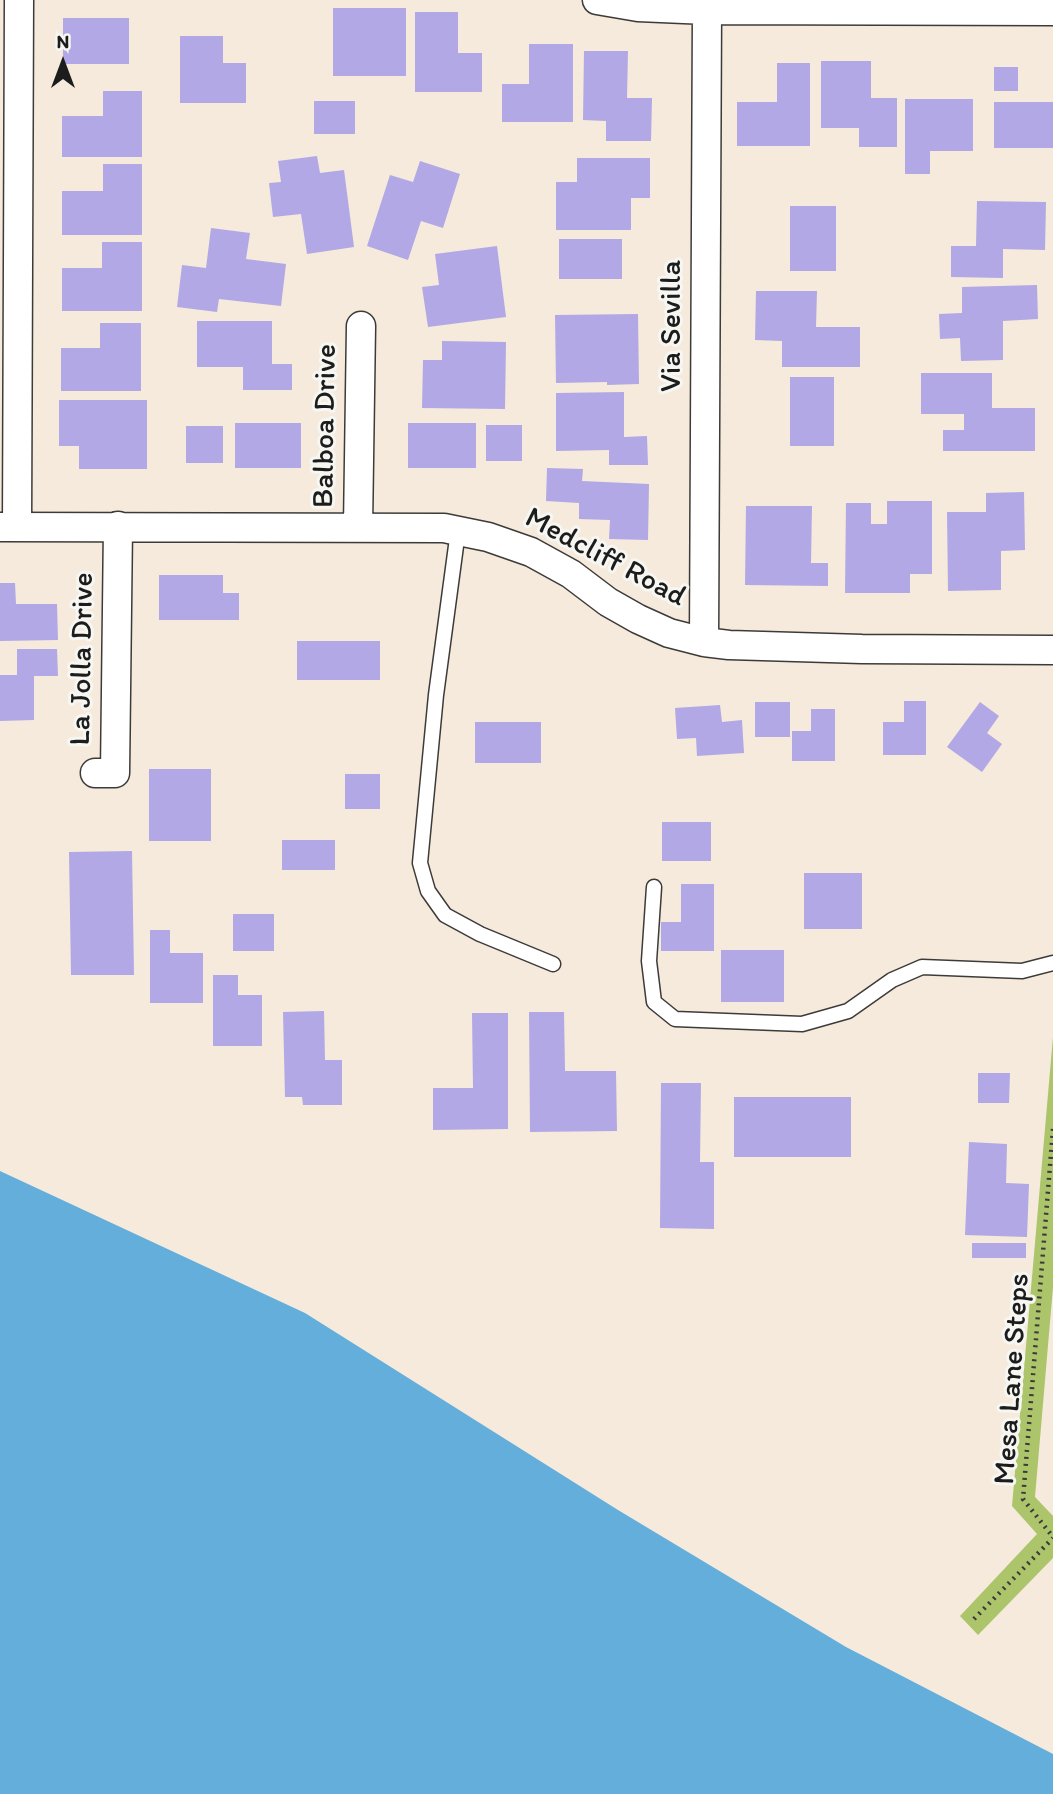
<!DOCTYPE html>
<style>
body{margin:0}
#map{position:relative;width:1053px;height:1794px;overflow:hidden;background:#f5eadb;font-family:Itim,sans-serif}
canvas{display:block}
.north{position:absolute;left:28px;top:28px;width:70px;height:70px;-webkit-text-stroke:5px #f6f6f2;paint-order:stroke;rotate:0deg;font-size:19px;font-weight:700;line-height:28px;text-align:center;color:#1c1c1c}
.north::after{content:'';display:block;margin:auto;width:24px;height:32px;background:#1c1c1c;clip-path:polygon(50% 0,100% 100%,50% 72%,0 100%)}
</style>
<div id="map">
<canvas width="1053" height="1794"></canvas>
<div class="north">N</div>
</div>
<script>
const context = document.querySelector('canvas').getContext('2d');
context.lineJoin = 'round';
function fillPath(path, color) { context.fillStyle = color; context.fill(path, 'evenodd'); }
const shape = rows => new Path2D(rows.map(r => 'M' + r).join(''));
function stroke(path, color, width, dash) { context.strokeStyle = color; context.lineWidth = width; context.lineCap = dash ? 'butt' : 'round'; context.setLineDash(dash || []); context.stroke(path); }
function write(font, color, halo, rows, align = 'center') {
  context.font = font + ' Itim,sans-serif'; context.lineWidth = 6; context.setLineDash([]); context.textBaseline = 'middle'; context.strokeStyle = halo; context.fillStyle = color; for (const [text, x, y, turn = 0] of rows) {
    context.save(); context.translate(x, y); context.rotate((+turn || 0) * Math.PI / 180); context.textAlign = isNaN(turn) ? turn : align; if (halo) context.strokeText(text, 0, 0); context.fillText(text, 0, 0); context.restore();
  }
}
fillPath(shape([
 [1053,1037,1053,1287,1035,1497,1053,1516,1053,1558,978,1635,960,1616,1037,1534,1012,1506]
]), '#acc46a');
fillPath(shape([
 [0,1171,305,1313,618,1510,846,1647,1053,1754,1053,1794,0,1794]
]), '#64aedc');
fillPath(shape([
 [333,8,406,8,406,76,333,76],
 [415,12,458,12,458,53,482,53,482,92,415,92],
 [63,18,129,18,129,64,63,64],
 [180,36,223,36,223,63,246,63,246,103,180,103],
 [529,44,573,44,573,122,502,122,502,84,529,84],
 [584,51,628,51,627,98,652,98,651,141,606,141,606,121,583,120],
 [821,61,871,61,871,98,897,98,897,147,859,147,859,128,821,128],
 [777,63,810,63,810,146,737,146,737,102,777,102],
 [994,67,1018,67,1018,91,994,91],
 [103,91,142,91,142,157,62,157,62,116,103,116],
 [905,99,973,99,973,151,930,151,930,174,905,174],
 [314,101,355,101,355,134,314,134],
 [994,102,1053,102,1053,148,994,148],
 [317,156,320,173,344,170,354,247,307,254,301,214,273,217,269,183,281,182,278,161],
 [577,158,650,158,650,198,631,198,631,230,556,230,556,182,577,182],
 [420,161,460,174,443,228,421,221,408,260,367,246,390,175,413,182],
 [103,164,142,164,142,235,62,235,62,191,103,191],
 [977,201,1046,202,1045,250,1003,249,1003,278,951,277,951,246,976,246],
 [790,206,836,206,836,271,790,271],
 [211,228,250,233,246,259,286,264,281,306,219,299,217,312,177,307,182,265,206,268],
 [559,239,622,239,622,279,559,279],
 [102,242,142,242,142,311,62,311,62,268,102,268],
 [497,246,506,317,428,327,422,287,439,285,435,254],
 [1037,285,1038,319,1003,321,1003,360,961,361,960,338,940,339,939,314,962,313,962,287],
 [756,291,817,291,816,327,860,327,860,367,782,367,782,341,755,340],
 [638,314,639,384,607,385,607,382,556,383,555,315],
 [197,321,272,321,272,364,292,364,292,390,243,390,243,367,197,367],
 [100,323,141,323,141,391,61,391,61,348,100,348],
 [442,341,506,342,505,409,422,408,423,360,442,360],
 [921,373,992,373,992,408,1035,408,1035,451,943,451,943,430,964,430,964,414,921,414],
 [790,377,834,377,834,446,790,446],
 [624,392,624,437,647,436,648,465,609,465,609,450,556,451,556,393],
 [59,400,147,400,147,469,79,469,79,446,59,446],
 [235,423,301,423,301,468,235,468],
 [408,423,476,423,476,468,408,468],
 [486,425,522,425,522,461,486,461],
 [186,426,223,426,223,463,186,463],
 [547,468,583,469,582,481,649,484,648,540,609,539,610,520,579,519,579,503,546,501],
 [1024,492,1025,550,1001,551,1001,590,948,591,947,512,986,512,986,493],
 [887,501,932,501,932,574,910,574,910,593,845,593,846,503,871,503,871,524,887,524],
 [746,506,812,506,811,563,828,563,828,586,745,585],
 [159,575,223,575,223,593,239,593,239,620,159,620],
 [0,583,15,583,16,604,57,604,58,640,0,641],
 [297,641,380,641,380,680,297,680],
 [17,649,57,649,58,676,34,676,34,720,0,721,0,675,17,675],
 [904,701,926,701,926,755,883,755,883,722,904,722],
 [755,702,790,702,790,737,755,737],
 [980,702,999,716,987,733,1002,744,982,772,947,747],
 [720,705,722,722,742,720,744,753,697,756,696,738,677,739,675,708],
 [811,709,835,709,835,761,792,761,792,731,811,731],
 [475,722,541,722,541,763,475,763],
 [149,769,211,769,211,841,149,841],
 [345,774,380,774,380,809,345,809],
 [662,822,711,822,711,861,662,861],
 [282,840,335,840,335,870,282,870],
 [132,851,134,975,71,975,69,852],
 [804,873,862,873,862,929,804,929],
 [681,884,714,884,714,951,661,951,661,922,681,922],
 [233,914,274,914,274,951,233,951],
 [150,930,170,930,170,953,203,953,203,1003,150,1003],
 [721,950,784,950,784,1002,721,1002],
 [213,975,238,975,238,995,262,995,262,1046,213,1046],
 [324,1011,325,1060,342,1060,342,1105,303,1105,302,1097,285,1097,283,1012],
 [529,1012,564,1012,565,1071,616,1071,617,1131,530,1132],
 [472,1013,508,1013,508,1129,433,1130,433,1088,473,1088],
 [978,1073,1010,1073,1009,1103,978,1103],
 [661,1083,701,1083,700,1162,714,1162,714,1229,660,1228],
 [734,1097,851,1097,851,1157,734,1157],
 [969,1142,1007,1144,1006,1183,1029,1184,1027,1237,965,1235],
 [972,1243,1026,1243,1026,1258,972,1258]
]), '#b1a8e5');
const service = shape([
 [458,531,436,695,420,863,428,891,445,915,480,934,553,964],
 [654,887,649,961,654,1002,675,1019,802,1024,848,1011,892,980,922,967,1022,971,1053,963]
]);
const minor = shape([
 [597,0,638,7,707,10,1053,11],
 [0,527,444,528,488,537,531,552,571,574,608,602,638,619,669,633,704,642,729,645,862,649,1053,650],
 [17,527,19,0],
 [358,527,361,326],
 [704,642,707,10],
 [95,773,115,773,118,526]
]);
stroke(service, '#3d3b39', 17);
stroke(minor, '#3d3b39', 31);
stroke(shape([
 [1053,1129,1023,1499,1053,1537],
 [974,1619,1053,1538]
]), '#3d3b39', 4.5, [2, 5]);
stroke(service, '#fff', 14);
stroke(minor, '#fff', 28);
write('30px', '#1c1c1c', '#f6f6f2', [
 ["Via Sevilla",672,326,-90],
 ["Balboa Drive",326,426,-89],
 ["Medcliff Road",605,558,28],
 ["La Jolla Drive",83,659,-89],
 ["Mesa Lane Steps",1013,1379,-86]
]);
</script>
